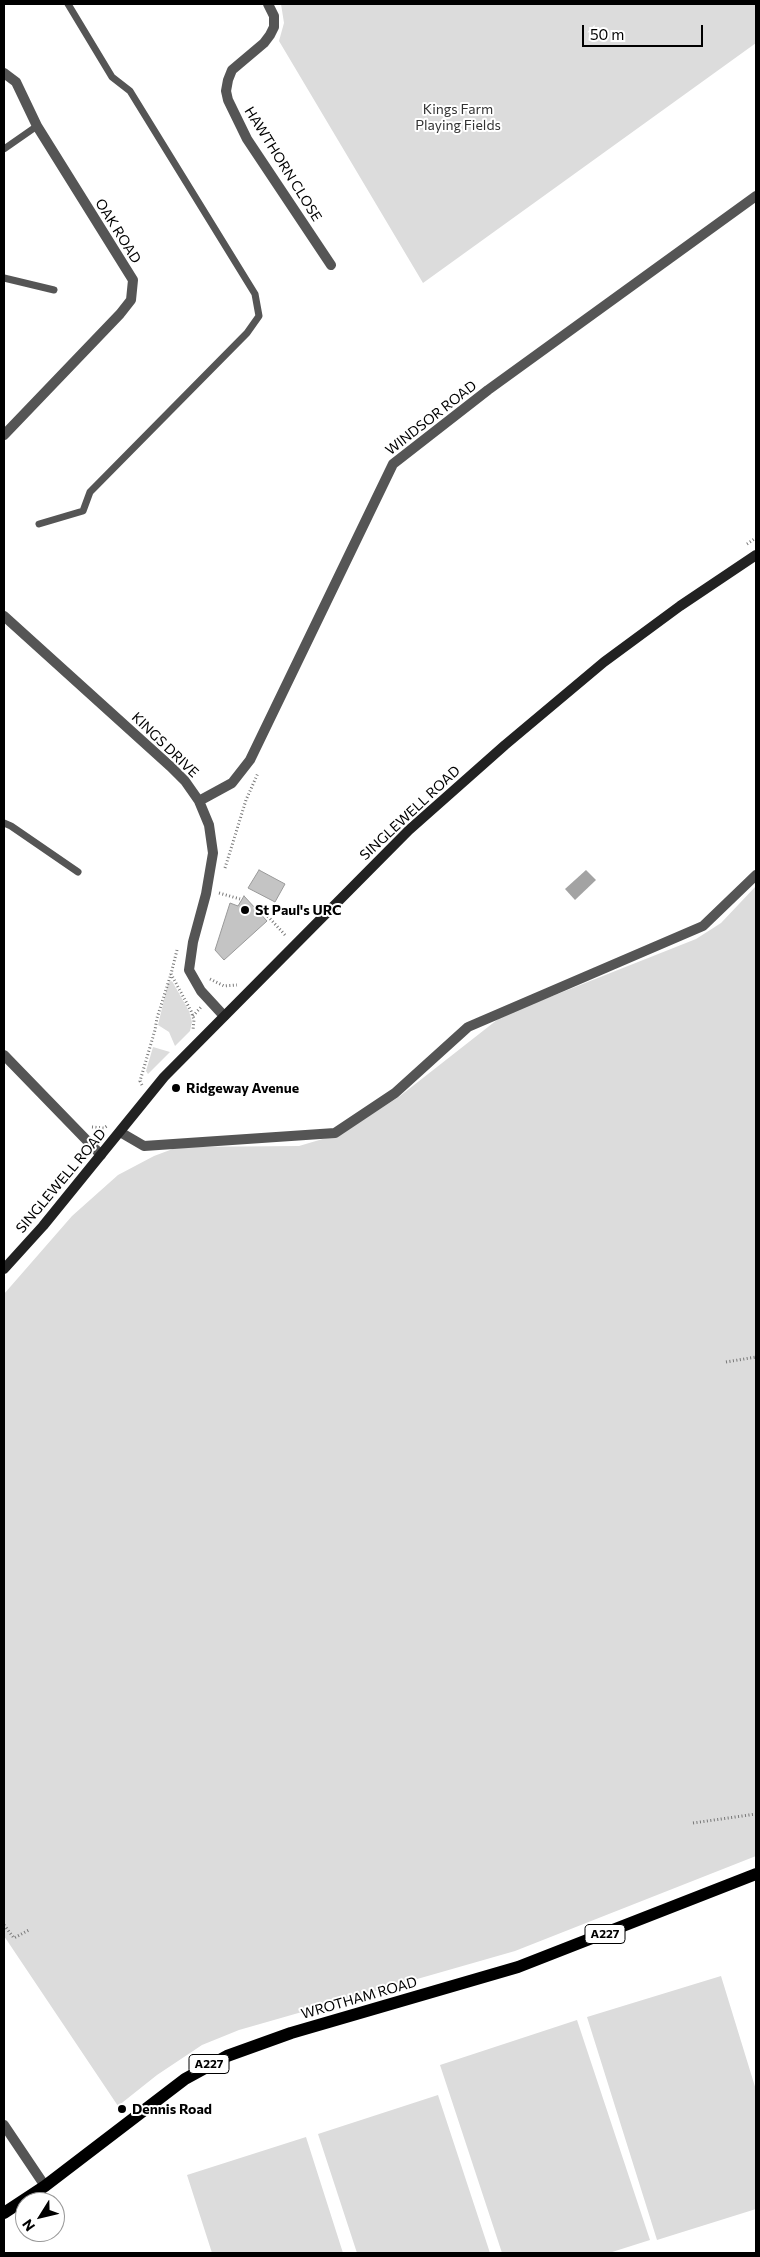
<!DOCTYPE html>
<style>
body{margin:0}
#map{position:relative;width:760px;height:2257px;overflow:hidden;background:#fff;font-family:Commissioner,sans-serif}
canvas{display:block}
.frame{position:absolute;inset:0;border:5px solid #000;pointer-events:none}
.north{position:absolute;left:15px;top:2192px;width:50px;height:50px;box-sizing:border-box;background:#fff;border:1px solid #999;border-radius:50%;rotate:234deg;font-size:14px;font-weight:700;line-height:20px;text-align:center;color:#000}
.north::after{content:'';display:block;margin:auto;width:18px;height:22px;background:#000;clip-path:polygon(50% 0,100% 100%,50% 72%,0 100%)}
.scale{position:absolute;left:582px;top:25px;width:121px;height:22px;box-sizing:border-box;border:2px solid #000;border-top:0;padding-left:6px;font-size:15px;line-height:18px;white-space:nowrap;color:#000;-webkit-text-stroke:4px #fff;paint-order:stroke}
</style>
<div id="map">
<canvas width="760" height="2257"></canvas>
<div class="frame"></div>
<div class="north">N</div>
<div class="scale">50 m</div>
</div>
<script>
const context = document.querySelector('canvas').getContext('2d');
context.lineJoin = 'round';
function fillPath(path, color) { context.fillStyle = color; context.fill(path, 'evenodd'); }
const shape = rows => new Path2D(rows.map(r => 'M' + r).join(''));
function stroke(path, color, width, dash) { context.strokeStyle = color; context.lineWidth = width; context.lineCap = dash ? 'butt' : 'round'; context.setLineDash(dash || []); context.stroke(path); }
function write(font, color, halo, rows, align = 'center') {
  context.font = font + ' Commissioner,sans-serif'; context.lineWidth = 4; context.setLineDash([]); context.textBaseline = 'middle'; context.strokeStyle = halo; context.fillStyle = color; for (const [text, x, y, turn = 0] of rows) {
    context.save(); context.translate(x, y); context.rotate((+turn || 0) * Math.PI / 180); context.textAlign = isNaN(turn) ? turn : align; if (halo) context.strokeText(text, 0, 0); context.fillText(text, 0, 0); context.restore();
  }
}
fillPath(shape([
 [281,4,756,4,756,43,423,283,279,41,284,23],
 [756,886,756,1856,515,1951,239,2030,202,2045,157,2075,118,2106,4,1936,4,1294,72,1216,118,1175,154,1156,178,1147,299,1146,343,1133,400,1096,502,1016,696,939,721,923],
 [172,981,189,1011,192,1022,190,1031,175,1046,169,1032,158,1025,168,983],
 [153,1047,170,1052,148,1074,146,1071],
 [721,1976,756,2090,756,2209,657,2240,587,2017],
 [577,2020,650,2240,609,2253,502,2253,440,2065],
 [438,2095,490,2253,357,2253,318,2134],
 [306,2137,343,2253,212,2253,187,2175]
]), '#dcdcdc');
fillPath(shape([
 [586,870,596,880,575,900,565,889]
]), '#a3a3a3');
const building = shape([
 [259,870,285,884,275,902,248,888,259,870],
 [244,896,267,921,224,960,215,950,230,903,238,906,244,896]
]);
fillPath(building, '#c4c4c4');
stroke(building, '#999', 1);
stroke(shape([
 [747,544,756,538],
 [225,868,246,800,258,773],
 [219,893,240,899],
 [263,911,286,936],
 [177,950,171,974,191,1011,194,1020,193,1030],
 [210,979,224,986,237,985],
 [193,1016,201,1007],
 [142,1085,140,1081,155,1030,157,1018,171,974],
 [92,1127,104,1128,107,1126],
 [726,1362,756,1357],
 [693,1823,756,1814],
 [4,1925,14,1938,29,1930]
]), '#777', 3, [1, 2.5]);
stroke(shape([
 [4,149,37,126],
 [4,278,54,290],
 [39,524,83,511,90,492,247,333,259,316,255,294,130,91,112,77,68,4],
 [4,823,11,826,78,872]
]), '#555', 7);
stroke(shape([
 [268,4,274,16,274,27,270,35,264,43,232,70,228,80,226,91,228,100,247,139,331,265],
 [4,73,16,82,37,126,133,280,131,300,120,314,4,435],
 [4,616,171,767,185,781,199,801,209,825,213,853,206,894,193,942,189,970,201,991,224,1016],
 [199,801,232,783,250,760,393,464,488,390,756,196],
 [4,1055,101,1155],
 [120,1132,144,1146,335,1133,395,1093,468,1027,703,926,756,875],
 [4,2125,45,2186]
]), '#555', 10);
stroke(shape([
 [4,1269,43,1226,164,1077,409,830,505,745,604,662,680,606,756,555]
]), '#222', 10);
stroke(shape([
 [4,2213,45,2186,185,2079,227,2056,291,2033,518,1967,756,1874]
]), '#000', 12);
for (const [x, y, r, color] of [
 [245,910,5,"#000"],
 [176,1088,5,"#000"],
 [122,2109,5,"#000"]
]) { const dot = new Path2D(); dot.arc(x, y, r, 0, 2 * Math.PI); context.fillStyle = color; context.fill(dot); stroke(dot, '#fff', 2); }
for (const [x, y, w] of [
 [605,1934,40],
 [209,2064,40]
]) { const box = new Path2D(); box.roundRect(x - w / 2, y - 9.5, w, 19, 4); context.fillStyle = '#fff'; context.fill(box); stroke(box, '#000', 1); }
write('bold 12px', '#000', null, [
 ["A227",605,1934],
 ["A227",209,2064]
]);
write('14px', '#333', '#fff', [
 ["Kings Farm",458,109],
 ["Playing Fields",458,125]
]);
write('14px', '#000', '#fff', [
 ["HAWTHORN CLOSE",283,164,58],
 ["OAK ROAD",118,231,58],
 ["WINDSOR ROAD",431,418,-38],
 ["KINGS DRIVE",165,745,44],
 ["SINGLEWELL ROAD",410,813,-43],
 ["SINGLEWELL ROAD",61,1181,-50],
 ["WROTHAM ROAD",359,1998,-16]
]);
write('bold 14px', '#000', '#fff', [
 ["St Paul's URC",255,910],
 ["Ridgeway Avenue",186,1088],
 ["Dennis Road",132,2109]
], 'left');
</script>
